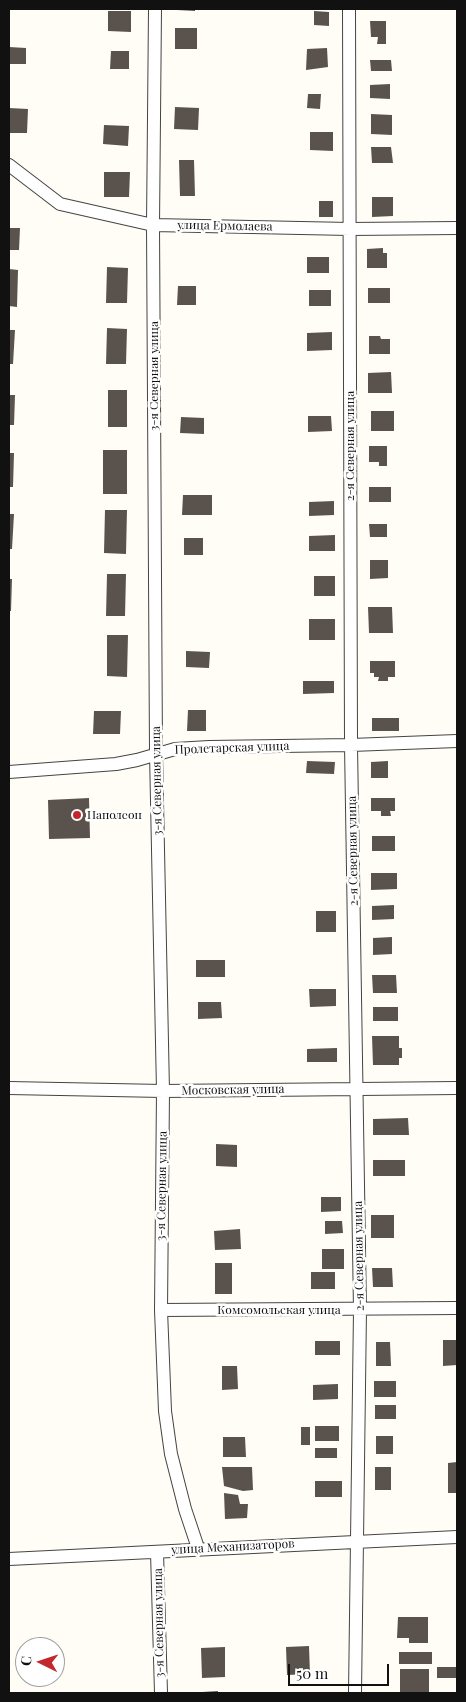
<!DOCTYPE html>
<meta charset="utf-8">
<style>
body{margin:0}
#map{position:relative;width:466px;height:1702px;overflow:hidden;background:#fffdf5;font-family:"Playfair Display",serif}
canvas{display:block}
.frame{position:absolute;inset:0;border:10px solid #111;pointer-events:none}
.north{position:absolute;left:15px;top:1637px;width:50px;height:50px;box-sizing:border-box;background:#fff;border:1px solid #a0a0a0;border-radius:50%;rotate:274deg;font-size:14px;font-weight:700;line-height:20px;text-align:center;color:#111}
.north::after{content:'';display:block;margin:auto;width:18px;height:22px;background:#c4262e;clip-path:polygon(50% 0,100% 100%,50% 72%,0 100%)}
.scale{position:absolute;left:288px;top:1664px;width:101px;height:22px;box-sizing:border-box;border:2px solid #111;border-top:0;padding-left:6px;font-size:15px;line-height:18px;white-space:nowrap;color:#111;-webkit-text-stroke:4px #fff;paint-order:stroke}
</style>
<div id="map">
<canvas width="466" height="1702"></canvas>
<div class="frame"></div>
<div class="north">С</div>
<div class="scale">50 m</div>
</div>
<script>
const context = document.querySelector('canvas').getContext('2d');
context.lineJoin = 'round';
function fillPath(path, color) { context.fillStyle = color; context.fill(path, 'evenodd'); }
const shape = rows => new Path2D(rows.map(r => 'M' + r).join(''));
function stroke(path, color, width, dash) { context.strokeStyle = color; context.lineWidth = width; context.lineCap = dash ? 'butt' : 'round'; context.setLineDash(dash || []); context.stroke(path); }
function write(font, color, halo, rows, align = 'center') {
  context.font = font + ' "Playfair Display",serif'; context.lineWidth = 5; context.setLineDash([]); context.textBaseline = 'middle'; context.strokeStyle = halo; context.fillStyle = color; for (const [text, x, y, turn = 0] of rows) {
    context.save(); context.translate(x, y); context.rotate((+turn || 0) * Math.PI / 180); context.textAlign = isNaN(turn) ? turn : align; if (halo) context.strokeText(text, 0, 0); context.fillText(text, 0, 0); context.restore();
  }
}
fillPath(shape([
 [177,9,195,9,195,11,177,10],
 [108,11,131,11,131,32,108,31],
 [314,11,329,12,329,26,314,25],
 [370,21,386,21,386,44,377,44,378,37,371,37],
 [175,28,197,28,197,49,175,49],
 [9,47,26,48,26,64,9,64],
 [327,48,328,67,306,70,307,49],
 [111,51,129,51,129,69,110,69],
 [370,60,391,60,392,71,371,71],
 [390,84,390,99,370,98,370,85],
 [308,94,321,94,320,109,307,108],
 [175,107,199,108,198,130,174,129],
 [9,108,28,109,27,133,9,133],
 [371,114,392,115,392,135,371,134],
 [104,125,129,126,128,146,103,144],
 [310,132,333,132,333,151,310,150],
 [371,147,391,147,393,163,372,163],
 [179,160,194,160,195,196,180,196],
 [104,172,130,172,129,197,104,197],
 [372,197,393,197,393,216,372,217],
 [319,201,333,201,333,217,319,217],
 [9,228,20,228,19,250,9,250],
 [383,248,383,253,387,253,387,268,367,268,367,249],
 [307,257,329,257,329,273,307,273],
 [107,267,128,268,127,303,106,303],
 [9,269,18,270,17,307,9,306],
 [178,286,196,286,196,305,177,305],
 [368,288,390,288,390,303,368,303],
 [309,290,331,290,331,306,309,306],
 [107,328,127,329,126,364,106,364],
 [9,330,15,330,13,364,9,364],
 [332,332,332,350,307,351,307,333],
 [369,336,380,336,381,339,390,339,390,354,369,354],
 [391,372,392,393,368,393,368,373],
 [108,390,127,390,127,427,108,427],
 [9,395,15,395,14,425,9,425],
 [371,411,394,411,394,431,371,431],
 [308,416,331,416,332,431,308,432],
 [181,417,204,418,204,434,180,433],
 [369,446,387,446,387,466,379,466,379,462,369,462],
 [103,450,127,450,127,494,103,494],
 [9,453,14,453,13,487,9,487],
 [369,487,391,487,391,502,369,502],
 [183,495,212,495,212,515,182,515],
 [334,501,334,515,309,516,309,502],
 [105,510,127,510,126,554,104,553],
 [9,514,14,514,12,549,9,549],
 [369,524,387,524,387,537,370,537],
 [335,535,335,551,309,551,309,536],
 [184,538,203,538,203,555,184,555],
 [370,560,388,560,388,578,370,579],
 [107,574,126,574,125,616,106,616],
 [314,576,335,576,335,596,314,596],
 [9,579,12,579,11,611,9,611],
 [368,607,392,607,393,633,369,633],
 [309,619,335,619,335,640,309,640],
 [107,635,128,635,127,677,107,676],
 [186,651,210,652,209,668,186,667],
 [370,661,395,661,395,677,388,677,388,681,378,681,379,677,374,677,374,673,370,673],
 [303,681,334,681,334,693,303,694],
 [188,710,206,710,206,731,187,731],
 [94,711,121,711,120,734,93,734],
 [372,718,399,718,399,731,372,731],
 [307,761,335,762,334,774,306,773],
 [388,761,388,778,371,778,371,762],
 [89,798,90,838,49,839,48,800],
 [371,798,395,798,395,811,390,811,391,816,381,816,381,811,371,811],
 [372,836,395,836,395,851,372,851],
 [371,873,397,873,397,889,371,890],
 [394,905,394,919,372,920,372,906],
 [316,911,336,911,336,932,316,932],
 [392,937,392,954,373,955,373,938],
 [196,960,225,960,225,977,196,977],
 [372,975,396,975,397,993,373,993],
 [309,989,336,989,336,1006,310,1007],
 [198,1002,221,1002,222,1018,198,1019],
 [373,1007,398,1007,398,1021,373,1021],
 [372,1036,399,1036,399,1048,402,1048,402,1058,399,1058,399,1065,373,1065],
 [337,1048,337,1062,307,1062,307,1049],
 [408,1118,409,1135,373,1135,373,1119],
 [216,1144,237,1145,237,1167,216,1166],
 [373,1160,405,1160,405,1176,373,1176],
 [321,1197,341,1197,341,1211,321,1212],
 [371,1215,394,1215,394,1238,371,1238],
 [325,1221,342,1221,343,1233,325,1234],
 [240,1229,241,1249,215,1250,214,1231],
 [322,1249,344,1249,344,1269,322,1269],
 [215,1263,232,1263,232,1294,215,1294],
 [372,1268,392,1268,393,1287,373,1287],
 [311,1272,335,1272,335,1289,311,1289],
 [443,1340,457,1340,457,1365,443,1366],
 [315,1341,340,1341,340,1355,315,1355],
 [376,1342,390,1342,391,1366,376,1366],
 [222,1366,237,1366,238,1389,222,1390],
 [374,1381,396,1381,396,1397,374,1397],
 [338,1384,338,1399,313,1400,313,1385],
 [375,1405,396,1405,396,1419,375,1419],
 [315,1426,339,1426,339,1441,315,1441],
 [301,1427,310,1427,310,1445,301,1445],
 [376,1436,393,1436,393,1454,376,1454],
 [223,1437,245,1437,246,1457,223,1457],
 [315,1448,337,1448,337,1458,315,1458],
 [457,1462,457,1493,448,1493,448,1463],
 [222,1467,252,1467,253,1490,243,1491,224,1486],
 [375,1467,391,1467,391,1490,375,1490],
 [315,1481,342,1481,342,1497,315,1497],
 [224,1493,238,1495,240,1504,248,1504,247,1518,225,1519],
 [398,1617,428,1617,428,1643,409,1643,409,1638,397,1638],
 [309,1646,310,1674,287,1675,286,1647],
 [225,1647,225,1677,202,1678,201,1648],
 [399,1652,432,1652,432,1664,399,1664],
 [437,1667,457,1667,457,1678,437,1678],
 [400,1669,429,1669,429,1693,400,1693],
 [218,1691,218,1693,202,1693,202,1692]
]), '#5a524d');
const street = shape([
 [155,9,153,225,156,753,163,1091,161,1310,165,1411,171,1454,185,1509,198,1548],
 [349,9,351,745,360,1310,355,1693],
 [9,165,60,204,153,225,350,229,457,228],
 [9,772,116,764,137,760,175,749,209,747,351,745,457,741],
 [9,1088,163,1091,457,1088],
 [161,1310,457,1308],
 [157,1552,161,1693],
 [9,1559,457,1537]
]);
stroke(street, '#444', 14);
stroke(street, '#fff', 12);
for (const [x, y, r, color] of [
 [77,815,5,"#c4262e"]
]) { const dot = new Path2D(); dot.arc(x, y, r, 0, 2 * Math.PI); context.fillStyle = color; context.fill(dot); stroke(dot, '#fff', 2); }
write('12px', '#111', '#fff', [
 ["улица Ермолаева",225,226,1],
 ["3-я Северная улица",154,376,-90],
 ["2-я Северная улица",350,446,-90],
 ["Пролетарская улица",232,748,-2],
 ["3-я Северная улица",157,781,-91],
 ["2-я Северная улица",353,851,-91],
 ["Московская улица",233,1090,-1],
 ["3-я Северная улица",162,1186,-89],
 ["2-я Северная улица",359,1256,-91],
 ["Комсомольская улица",279,1310],
 ["улица Механизаторов",233,1547,-3],
 ["3-я Северная улица",159,1623,-91]
]);
write('12px', '#111', '#fff', [
 ["Наполеон",87,815]
], 'left');
</script>
